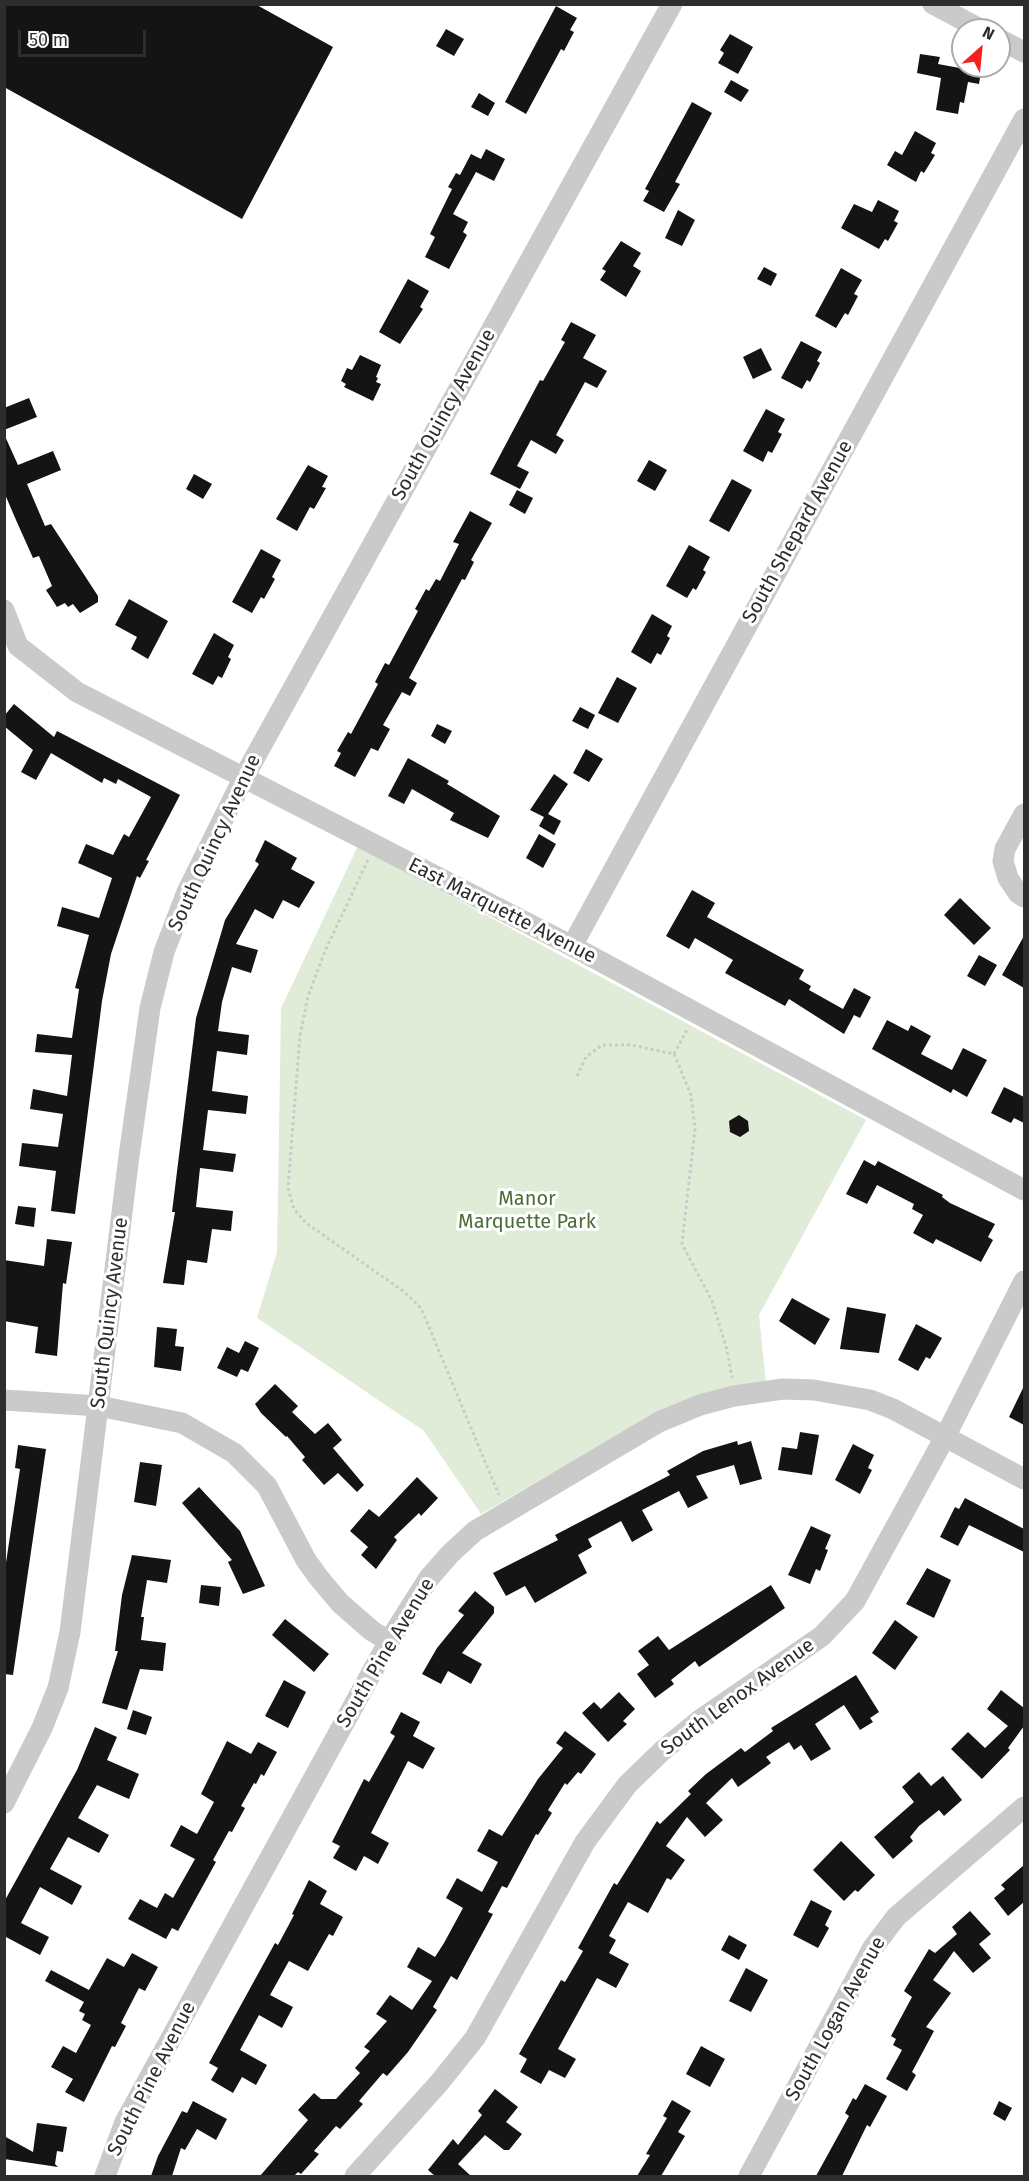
<!DOCTYPE html>
<style>
body{margin:0}
#map{position:relative;width:1029px;height:2181px;overflow:hidden;background:#fff;font-family:"Fira Sans",sans-serif}
canvas{display:block}
.frame{position:absolute;inset:0;border:6px solid #2d2d2d;pointer-events:none}
.north{position:absolute;left:951px;top:18px;width:60px;height:60px;box-sizing:border-box;background:#fff;border:2px solid #ababab;border-radius:50%;rotate:27deg;font-size:16px;font-weight:700;line-height:24px;text-align:center;color:#2d2d2d}
.north::after{content:'';display:block;margin:auto;width:21px;height:27px;background:#f4211e;clip-path:polygon(50% 0,100% 100%,50% 72%,0 100%)}
.scale{position:absolute;left:18px;top:30px;width:128px;height:27px;box-sizing:border-box;border:3px solid #2d2d2d;border-top:0;padding-left:8px;font-size:18px;line-height:21px;white-space:nowrap;color:#2d2d2d;-webkit-text-stroke:4px #fff;paint-order:stroke}
</style>
<div id="map">
<canvas width="1029" height="2181"></canvas>
<div class="frame"></div>
<div class="north">N</div>
<div class="scale">50 m</div>
</div>
<script>
const context = document.querySelector('canvas').getContext('2d');
context.lineJoin = 'round';
function fillPath(path, color) { context.fillStyle = color; context.fill(path, 'evenodd'); }
const shape = rows => new Path2D(rows.map(r => 'M' + r).join(''));
function stroke(path, color, width, dash) { context.strokeStyle = color; context.lineWidth = width; context.lineCap = dash ? 'butt' : 'round'; context.setLineDash(dash || []); context.stroke(path); }
function write(font, color, halo, rows, align = 'center') {
  context.font = font + ' "Fira Sans",sans-serif'; context.lineWidth = 6; context.setLineDash([]); context.textBaseline = 'middle'; context.strokeStyle = halo; context.fillStyle = color; for (const [text, x, y, turn = 0] of rows) {
    context.save(); context.translate(x, y); context.rotate((+turn || 0) * Math.PI / 180); context.textAlign = isNaN(turn) ? turn : align; if (halo) context.strokeText(text, 0, 0); context.fillText(text, 0, 0); context.restore();
  }
}
fillPath(shape([
 [358,846,866,1120,759,1315,766,1383,633,1427,481,1514,424,1431,257,1318,277,1252,281,1008]
]), '#e1ecd8');
fillPath(shape([
 [4,4,255,4,333,47,242,219,4,87],
 [556,6,577,18,570,30,574,32,564,51,561,49,526,114,505,102],
 [446,29,464,39,454,56,436,46],
 [730,34,753,47,738,74,718,63,724,53,720,50],
 [920,54,940,57,938,64,981,72,979,84,968,82,964,103,960,102,958,114,936,110,941,78,917,73],
 [731,80,749,90,741,102,724,92],
 [479,93,495,103,488,116,471,107],
 [692,102,712,113,675,182,680,184,664,212,643,201,649,191,645,189],
 [915,131,936,143,931,153,935,155,924,173,921,171,916,182,887,165,895,151,902,155],
 [486,149,505,159,494,181,476,172,453,214,468,222,463,232,467,235,449,269,425,257,435,237,430,234,452,189,448,187,456,173,460,175,471,154,481,159],
 [878,200,899,211,894,221,898,223,888,241,885,239,879,249,841,228,854,204,872,212],
 [678,210,695,220,682,246,665,238],
 [621,241,641,253,633,266,641,271,626,297,600,280,606,271,602,269],
 [764,267,777,274,771,286,757,279],
 [841,268,862,280,854,294,858,296,848,315,845,313,836,328,815,316],
 [408,279,429,291,420,307,423,309,400,344,379,332],
 [571,322,596,335,583,358,607,371,597,388,585,382,556,435,564,440,556,454,531,440,517,466,529,472,520,489,490,474,540,380,543,381,565,342,561,340],
 [801,341,822,352,817,361,820,363,810,382,807,380,802,389,781,378],
 [761,348,772,370,753,379,743,357],
 [360,355,381,365,376,377,378,378,376,382,381,384,373,401,344,387,346,384,341,381,347,368,352,370],
 [29,398,37,417,4,430,4,408],
 [766,409,785,419,778,432,782,434,772,453,768,451,763,462,743,451],
 [4,434,18,465,53,451,61,470,27,484,45,526,51,524,98,596,98,602,80,613,73,604,68,607,65,603,57,607,46,590,52,586,39,556,33,558,16,520,4,492],
 [649,460,667,470,655,491,637,481],
 [308,465,328,476,322,487,326,488,314,509,310,507,297,531,276,519],
 [194,474,212,484,203,499,186,489],
 [732,479,752,490,729,532,709,521],
 [517,490,533,498,525,514,509,505],
 [470,511,492,523,471,560,474,562,465,580,462,579,409,678,417,683,410,696,402,692,383,725,390,729,378,751,371,748,355,777,334,766,341,753,337,751,348,732,351,734,378,684,375,682,385,663,389,665,418,611,415,609,426,589,429,591,436,579,440,581,459,544,453,542],
 [689,545,710,557,703,570,706,572,696,590,693,588,687,598,666,586],
 [261,549,281,560,272,577,275,579,264,599,261,597,252,613,232,602],
 [129,599,168,621,148,659,131,649,137,637,115,625],
 [652,614,672,626,667,636,670,638,661,655,657,653,651,664,631,652],
 [214,633,234,645,228,657,231,659,222,678,218,676,213,685,192,674],
 [617,677,637,688,618,723,598,713],
 [14,704,54,737,57,731,180,795,146,860,149,861,140,878,137,876,111,954,102,1001,75,1214,51,1211,56,1171,19,1166,22,1143,58,1147,63,1114,30,1109,33,1089,67,1096,72,1055,35,1052,37,1034,72,1038,79,989,75,988,89,935,57,926,62,907,99,918,112,878,78,863,86,844,113,855,124,834,129,837,151,797,118,779,116,784,104,778,102,783,51,753,36,780,21,772,33,750,4,726,4,716],
 [580,707,595,715,588,729,572,721],
 [437,724,452,731,445,744,431,736],
 [586,749,603,759,589,782,573,773],
 [408,758,449,781,447,784,500,816,488,838,450,820,454,813,412,789,404,804,388,796],
 [554,774,568,784,548,814,561,821,554,835,539,826,544,817,530,810],
 [539,834,556,844,543,868,526,858],
 [265,840,297,858,291,869,315,882,299,908,283,900,273,919,255,909,236,944,258,950,251,973,232,967,222,1002,218,1031,249,1035,247,1055,217,1051,212,1091,248,1096,246,1114,208,1110,203,1150,236,1154,233,1172,200,1168,196,1207,233,1211,231,1231,212,1229,207,1263,187,1260,184,1285,163,1283,175,1212,172,1212,196,1018,225,920,259,864,255,861],
 [692,890,715,903,707,917,804,970,799,979,811,986,809,990,843,1009,854,988,871,997,860,1018,854,1015,844,1034,789,999,785,1006,725,973,733,960,695,938,689,949,666,936],
 [960,898,991,928,974,945,944,915],
 [1024,936,1024,988,1002,975],
 [979,955,997,965,985,986,967,976],
 [887,1020,908,1031,911,1025,931,1036,921,1054,952,1070,963,1048,987,1060,967,1097,953,1089,951,1093,872,1049],
 [1004,1087,1024,1097,1024,1123,1014,1118,1011,1123,991,1113],
 [739,1115,748,1121,749,1131,740,1137,730,1132,729,1121],
 [864,1160,875,1166,878,1161,943,1195,942,1197,950,1203,995,1224,988,1237,993,1240,981,1262,936,1239,933,1244,913,1233,923,1215,912,1209,914,1204,877,1185,867,1204,846,1194],
 [18,1206,36,1208,34,1227,15,1224],
 [47,1239,72,1242,66,1284,63,1283,57,1356,35,1353,38,1327,4,1321,4,1260,44,1266],
 [792,1298,830,1319,815,1345,779,1321],
 [847,1307,886,1314,879,1353,840,1349],
 [916,1324,942,1338,930,1359,926,1357,918,1371,898,1360],
 [157,1327,177,1329,175,1346,184,1347,181,1371,154,1367],
 [245,1341,259,1348,248,1372,241,1369,237,1377,217,1368,227,1347,239,1353],
 [275,1384,298,1406,292,1412,315,1434,328,1423,342,1440,333,1448,364,1485,357,1492,338,1473,324,1485,302,1460,305,1457,287,1436,286,1437,261,1413,255,1404],
 [1024,1386,1024,1425,1009,1417],
 [800,1432,819,1435,812,1475,778,1470,782,1447,797,1449],
 [737,1441,738,1445,751,1441,762,1479,740,1485,734,1465,696,1476,708,1498,688,1508,679,1491,642,1510,653,1530,632,1542,621,1521,588,1539,592,1547,578,1555,587,1573,535,1603,525,1586,506,1596,493,1573,558,1540,555,1535,670,1475,667,1471,703,1451],
 [853,1444,874,1455,868,1468,872,1470,860,1494,835,1480],
 [18,1445,46,1449,13,1675,4,1674,4,1576,20,1469,15,1468],
 [140,1462,162,1465,156,1506,134,1502],
 [417,1477,438,1498,421,1516,419,1513,394,1537,397,1540,376,1569,361,1555,368,1547,350,1531,369,1509,379,1517],
 [199,1487,240,1531,265,1586,243,1594,228,1562,232,1560,182,1503],
 [965,1498,1024,1529,1024,1552,969,1525,958,1546,940,1537,955,1507,959,1509],
 [811,1526,831,1535,825,1549,828,1550,820,1571,816,1569,810,1584,788,1575],
 [132,1555,171,1560,167,1583,147,1580,141,1617,144,1617,141,1640,166,1643,163,1671,140,1669,127,1710,102,1703,118,1651,115,1651,122,1595],
 [927,1568,951,1580,934,1618,906,1604],
 [201,1585,221,1587,219,1606,199,1603],
 [771,1585,785,1608,699,1667,695,1661,671,1680,674,1684,655,1698,637,1674,649,1665,638,1651,658,1636,669,1650],
 [475,1591,494,1607,494,1613,462,1653,482,1664,471,1684,448,1671,441,1684,422,1674,437,1648,464,1615,458,1611],
 [285,1619,329,1654,314,1672,272,1635],
 [895,1620,918,1637,895,1670,872,1653],
 [856,1675,879,1712,870,1718,873,1722,860,1730,844,1705,815,1724,831,1749,811,1761,801,1745,794,1750,789,1742,766,1757,771,1763,738,1787,732,1778,706,1803,723,1820,705,1837,687,1817,666,1846,685,1860,671,1880,667,1878,648,1913,628,1902,609,1936,616,1940,609,1953,629,1964,616,1988,597,1978,558,2049,576,2059,565,2078,549,2070,541,2084,520,2072,527,2059,519,2054,561,1980,565,1982,583,1951,578,1948,614,1883,617,1885,657,1821,660,1824,691,1794,688,1791,706,1774,741,1748,745,1752,773,1731,771,1728],
 [284,1680,306,1692,288,1728,265,1716],
 [1001,1690,1024,1708,1024,1726,1008,1748,1010,1750,982,1779,951,1749,968,1732,985,1748,1008,1726,987,1709],
 [619,1692,635,1709,623,1721,627,1724,608,1742,582,1713,594,1702,601,1709],
 [133,1710,152,1717,146,1735,127,1729],
 [401,1712,420,1722,413,1736,435,1748,423,1769,408,1761,371,1833,389,1843,378,1864,364,1856,356,1871,333,1858,340,1846,332,1842,364,1779,369,1782,395,1736,390,1733],
 [95,1727,117,1737,107,1760,139,1774,129,1799,97,1785,78,1818,109,1835,99,1853,68,1837,50,1869,82,1886,72,1905,40,1887,21,1923,49,1937,40,1955,4,1936,4,1902,77,1770],
 [565,1731,596,1754,581,1774,578,1772,567,1785,565,1783,548,1810,552,1813,538,1835,536,1834,507,1888,502,1886,488,1912,493,1914,457,1980,451,1976,433,2007,437,2010,408,2052,387,2076,383,2073,359,2101,363,2104,340,2129,336,2126,314,2151,319,2154,301,2174,298,2172,294,2176,260,2176,308,2120,298,2110,314,2093,321,2099,336,2099,360,2073,355,2068,370,2051,364,2047,387,2021,376,2014,390,1995,412,2010,432,1981,407,1967,418,1947,435,1957,444,1943,463,1908,446,1898,457,1878,482,1892,498,1862,477,1851,489,1829,502,1836,538,1779,563,1748,556,1743],
 [227,1741,251,1754,258,1742,277,1752,264,1776,261,1774,256,1784,254,1783,241,1806,245,1808,232,1832,229,1831,213,1860,216,1862,178,1931,172,1928,166,1939,128,1919,140,1899,157,1908,165,1893,173,1898,195,1859,170,1846,181,1825,197,1834,214,1802,201,1794],
 [919,1772,931,1786,943,1776,962,1800,944,1816,939,1810,919,1826,910,1837,913,1841,893,1859,874,1837,914,1802,902,1787],
 [841,1841,875,1875,858,1892,855,1890,844,1901,813,1870],
 [1024,1865,1024,1902,1008,1916,994,1898,1005,1889,1001,1885],
 [309,1880,327,1891,320,1904,343,1917,333,1936,329,1934,308,1971,289,1961,270,1995,293,2007,282,2028,259,2015,240,2050,267,2065,256,2085,242,2077,233,2093,211,2080,218,2068,209,2063,275,1943,278,1945,294,1915,292,1914],
 [811,1900,832,1911,825,1925,829,1928,818,1948,793,1935],
 [970,1911,991,1934,979,1944,991,1958,973,1973,954,1951,933,1980,951,1993,926,2027,934,2031,912,2072,916,2075,907,2091,886,2079,902,2050,893,2045,896,2039,891,2036,912,1997,904,1991,929,1949,935,1953,957,1934,952,1927],
 [729,1935,747,1945,739,1960,721,1950],
 [132,1953,158,1967,145,1991,139,1988,121,2023,126,2026,115,2047,112,2046,84,2102,65,2092,73,2079,51,2067,63,2046,76,2053,91,2025,82,2020,85,2014,79,2011,84,2002,45,1981,51,1970,89,1990,107,1958,124,1967],
 [746,1968,768,1980,751,2012,729,2001],
 [701,2046,725,2059,710,2087,686,2074],
 [865,2084,887,2096,870,2127,867,2125,842,2176,816,2176,849,2116,845,2113,853,2098,856,2100],
 [495,2089,518,2107,506,2122,522,2134,509,2150,504,2150,485,2135,458,2164,471,2176,435,2176,428,2170,453,2139,458,2145,482,2115,478,2111],
 [672,2100,691,2111,678,2132,685,2136,661,2176,637,2176,650,2155,646,2154,667,2118,663,2116],
 [193,2101,227,2119,216,2140,197,2129,185,2150,181,2148,172,2176,151,2176,158,2156,182,2111,187,2113],
 [999,2101,1012,2108,1005,2121,993,2114],
 [37,2123,67,2127,63,2152,57,2151,55,2164,58,2167,4,2159,4,2136,33,2152]
]), '#141414');
stroke(shape([
 [368,860,325,951,308,996,300,1036,288,1188,294,1209,306,1223,403,1291,421,1308,499,1495],
 [674,1054,688,1028],
 [577,1076,586,1057,602,1045,631,1045,674,1054,691,1095,695,1129,682,1244,712,1301,727,1350,732,1378]
]), '#cacaca', 3, [3, 3]);
stroke(shape([
 [933,4,982,30],
 [999,39,1024,52],
 [4,610,18,646,77,692,572,946,1024,1190],
 [1024,814,1005,849,1003,861,1008,878,1018,893,1024,897],
 [572,946,1024,119],
 [4,1400,99,1406,182,1423,234,1453,267,1486,306,1560,319,1578,340,1603,372,1631,389,1641],
 [4,1803,42,1728,58,1688,70,1632,129,1156,150,1008,164,952,187,892,244,777,672,4],
 [105,2176,125,2122,389,1641,429,1578,450,1554,475,1531,659,1422,700,1405,734,1396,783,1389,814,1390,870,1400,893,1409,1024,1479],
 [355,2176,439,2083,475,2038,585,1842,627,1785,662,1751,700,1720,822,1636,855,1601,945,1437,1024,1281],
 [749,2176,872,1949,896,1917,1024,1807]
]), '#cacaca', 21);
write('20px', '#2d2d2d', '#fff', [
 ["South Quincy Avenue",444,415,-61],
 ["South Shepard Avenue",798,532,-61],
 ["South Quincy Avenue",215,843,-65],
 ["East Marquette Avenue",502,911,27],
 ["South Quincy Avenue",110,1313,-83],
 ["South Pine Avenue",386,1653,-59],
 ["South Lenox Avenue",738,1697,-36],
 ["South Logan Avenue",836,2019,-61],
 ["South Pine Avenue",152,2079,-63]
]);
write('20px', '#4b6c36', '#fff', [
 ["Manor",527,1199],
 ["Marquette Park",527,1222]
]);
</script>
